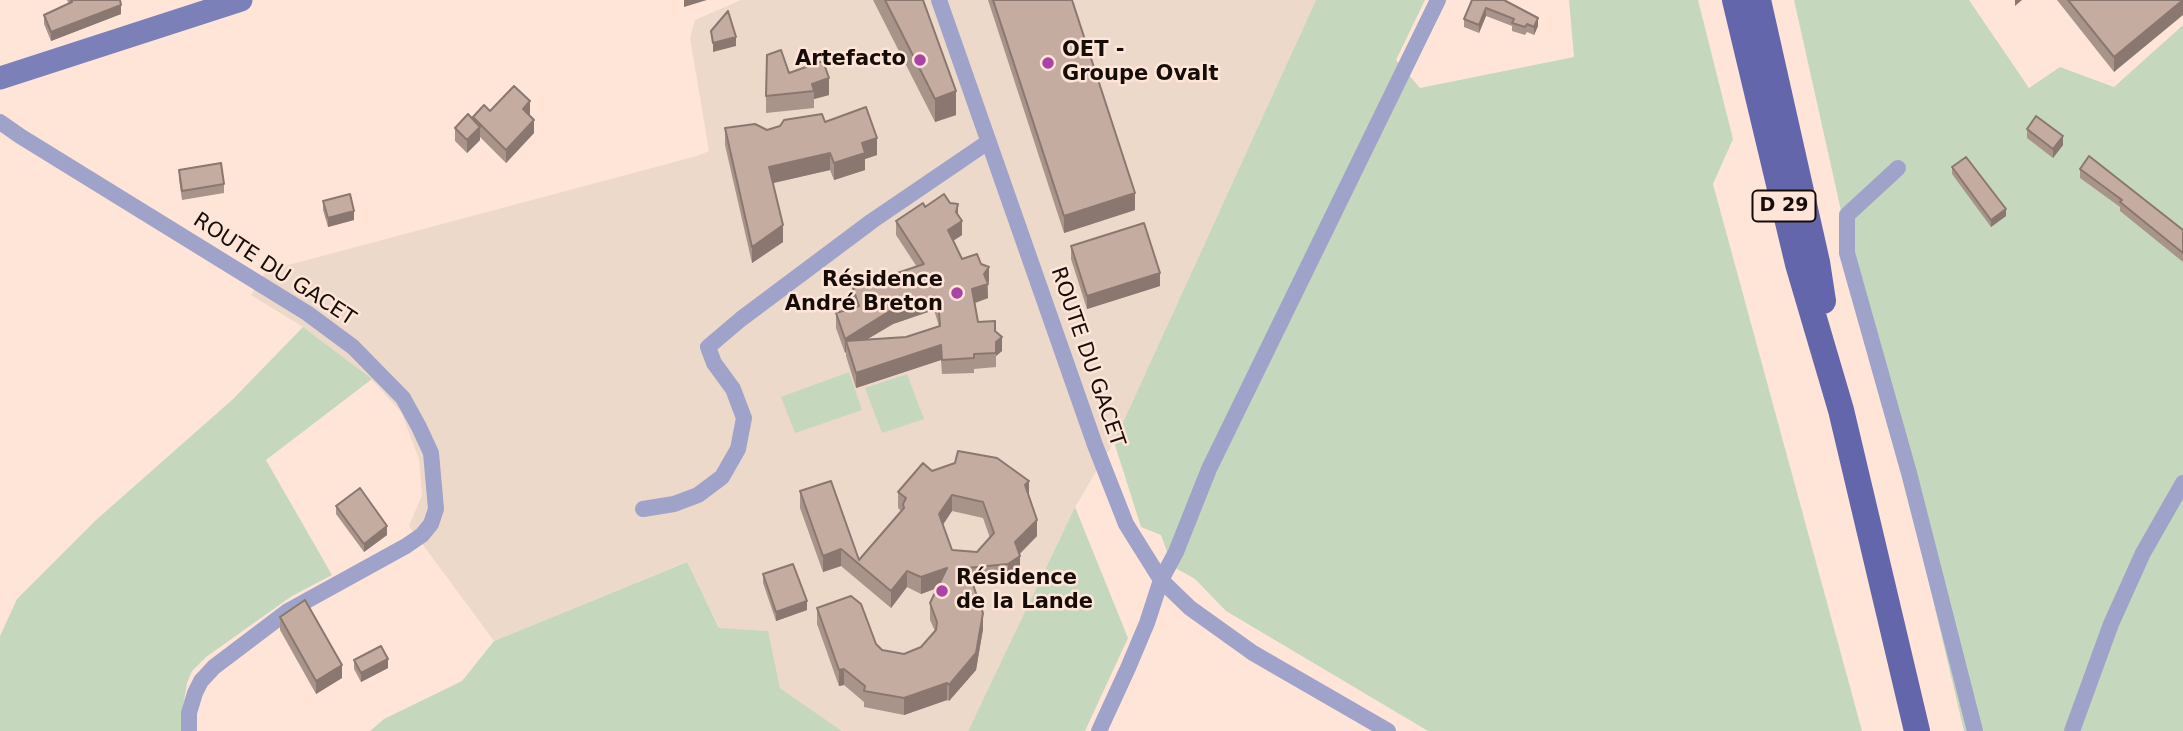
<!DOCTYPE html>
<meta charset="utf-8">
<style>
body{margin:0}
canvas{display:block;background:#ffe5d8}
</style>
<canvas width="2183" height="731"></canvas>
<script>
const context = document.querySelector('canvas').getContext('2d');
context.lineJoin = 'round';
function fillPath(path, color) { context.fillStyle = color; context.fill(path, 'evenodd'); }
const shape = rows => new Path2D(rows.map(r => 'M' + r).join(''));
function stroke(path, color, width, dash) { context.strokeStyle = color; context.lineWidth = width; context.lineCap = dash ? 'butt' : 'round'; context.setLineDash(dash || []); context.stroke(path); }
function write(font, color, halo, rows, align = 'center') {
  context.font = font + ' "DejaVu Sans",sans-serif'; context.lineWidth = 5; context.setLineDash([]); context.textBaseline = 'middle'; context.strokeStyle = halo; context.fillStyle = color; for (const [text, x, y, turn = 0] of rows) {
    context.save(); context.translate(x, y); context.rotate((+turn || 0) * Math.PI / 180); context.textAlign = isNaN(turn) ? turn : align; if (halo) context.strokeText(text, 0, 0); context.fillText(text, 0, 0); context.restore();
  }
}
fillPath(shape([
 [741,0,1316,0,1114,442,1075,507,968,731,842,731,780,688,767,631,720,629,686,562,494,641,409,526,422,495,419,459,401,412,371,379,303,327,251,295,266,271,697,156,709,151,690,38,695,20]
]), '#ecd9c9');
fillPath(shape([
 [1316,0,1425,0,1396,60,1420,88,1574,57,1569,0,1698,0,1733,139,1713,184,1862,731,1428,731,1226,611,1195,579,1172,566,1161,535,1141,527,1114,442],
 [1794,0,1969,0,2029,88,2060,67,2114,87,2183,25,2183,731,1964,731,1844,224],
 [303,327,372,379,266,460,332,575,292,596,206,657,192,671,187,683,183,707,184,731,0,731,0,636,17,599,96,520,232,400],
 [849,372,862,410,795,433,781,397],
 [907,374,924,419,882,433,865,388],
 [1075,507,1128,638,1085,731,968,731],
 [687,562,719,628,768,631,780,688,842,731,370,731,384,719,462,681,494,641]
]), '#c5d8bd');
stroke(shape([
 [939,0,1095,445,1126,524,1161,580,1190,608,1253,653,1388,731],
 [0,122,20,136,307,313,353,347,403,398,419,427,431,453,436,509,431,524,422,535,406,546,288,611,214,667,201,681,195,693,189,713,189,731],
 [1898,168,1847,215,1847,253,1909,473,1975,731],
 [643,509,674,504,698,495,722,477,738,449,744,418,733,389,714,363,708,347,741,319,872,221,988,142],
 [1099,731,1128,668,1147,623,1161,580,1176,552,1209,469,1438,0],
 [2072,731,2111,624,2143,553,2183,483]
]), '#9fa3ca', 16);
stroke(shape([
 [0,78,241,0]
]), '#7c80b8', 23);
stroke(shape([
 [1735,0,1798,264,1841,410,1917,731],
 [1758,0,1817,262,1823,301]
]), '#6366aa', 26);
fillPath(shape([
 [67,0,120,0,121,14,51,41,44,24,44,15,69,4],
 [873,0,923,0,956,115,935,122],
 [988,0,1072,0,1135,210,1064,233],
 [1472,0,1538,26,1534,35,1527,32,1525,35,1512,31,1512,26,1486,16,1479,33,1464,27,1464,19],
 [2057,0,2183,0,2114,72],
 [789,73,829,95,814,99,814,108,766,113,766,96],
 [490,111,530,114,529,115,534,133,506,163,480,137,480,140,467,153,455,141,455,128,473,119,473,117],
 [825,122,877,155,865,159,865,170,834,180,830,170,773,183,783,242,752,263,725,145,725,128,767,130],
 [2027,129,2063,145,2053,158,2027,138],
 [1952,167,2006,216,1991,227,1952,174],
 [2080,169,2183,230,2183,262,2120,211,2120,207,2080,178],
 [179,170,224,184,224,193,182,200,179,179],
 [323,201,354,220,328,227,323,210],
 [925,207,958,216,962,235,953,241,962,259,981,264,989,281,988,284,988,298,975,303,978,322,995,331,1002,351,996,356,996,367,974,369,974,373,942,374,941,360,856,388,846,356,846,352,845,353,836,328,836,313,855,307,853,302,853,288,917,267,896,235,896,221],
 [934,310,939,326,906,337,866,340,893,324],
 [1071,246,1160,286,1087,309,1071,259],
 [932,471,1029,495,1037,536,1020,554,1020,572,1008,581,973,584,983,629,976,670,949,701,947,700,904,715,864,707,864,702,844,685,839,686,817,624,817,608,876,644,882,650,904,654,921,647,935,631,930,620,930,603,938,588,921,594,907,587,891,608,841,566,823,572,800,508,800,491,859,560,901,511,898,508,898,492],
 [952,511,983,518,990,538,977,552,952,550,943,525],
 [336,506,387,535,364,552,336,514],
 [763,574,807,610,776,621,763,583],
 [280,617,342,678,316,694,280,630],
 [354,660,388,668,361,682,354,669]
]), '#a9948a');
fillPath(shape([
 [684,0,707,0,684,7],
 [2015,0,2022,0,2015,6],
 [2183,0,2183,15,2114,72,2114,57],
 [121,5,121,14,51,41,51,32],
 [1486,8,1486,16,1479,33,1479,25],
 [1538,18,1538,26,1534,35,1534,27],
 [736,37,736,46,713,52,713,43],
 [829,78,829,95,814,99,814,91,812,84],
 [956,91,956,115,935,122,935,99],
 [530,101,530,114,523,122,523,109],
 [534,120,534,133,506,163,506,150],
 [480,127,480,140,467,153,467,140],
 [2063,136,2063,145,2053,158,2053,149],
 [877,138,877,155,865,159,865,170,834,180,834,163,862,143],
 [830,153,830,170,769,184,769,167],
 [1135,193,1135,210,1064,233,1064,216],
 [958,204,958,218,962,221,962,235,948,244,948,230],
 [2006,209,2006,216,1991,227,1991,220],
 [354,211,354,220,328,227,328,218],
 [783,225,783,242,752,263,752,247],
 [989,267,989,281,987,284,988,298,972,304,972,289],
 [1160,273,1160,286,1087,309,1087,296],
 [934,296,934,310,893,324,849,350,846,341,846,352,845,353,845,339,893,309],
 [1002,337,1002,351,996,356,996,342],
 [941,345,941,360,856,388,856,373],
 [1029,481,1029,497,1025,485],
 [952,495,952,511,939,530,939,514],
 [1037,520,1037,536,1015,558,1015,542],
 [387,526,387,535,364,552,364,544],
 [841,549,841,566,823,572,823,556],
 [1020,556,1020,572,1008,581,1008,564],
 [947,568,947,584,921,594,921,577],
 [907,571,907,587,891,608,891,591],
 [807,601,807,610,776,621,776,612],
 [983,613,983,629,976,670,949,701,949,685],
 [388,659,388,668,361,682,361,673],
 [342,665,342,678,316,694,316,681],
 [844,669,844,685,839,686,839,670],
 [947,683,947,700,904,715,904,698]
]), '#8a7870');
const building = shape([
 [71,0,120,0,121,5,51,32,44,15,72,2,71,0],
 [885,0,923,0,956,91,935,99,885,0],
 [993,0,1072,0,1135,193,1064,216,993,0],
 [1472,0,1504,0,1538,18,1534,27,1527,24,1525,27,1512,23,1514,19,1486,8,1479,25,1464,19,1472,0],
 [2068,0,2183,0,2114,57,2068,0],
 [728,11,736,37,713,43,711,31,728,11],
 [781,50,789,73,823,61,829,78,812,84,814,91,766,96,767,55,781,50],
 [514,86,530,101,523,109,534,120,506,150,473,117,484,105,490,111,514,86],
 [866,107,877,138,862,143,865,153,834,163,830,153,769,167,783,225,752,247,725,128,755,124,767,130,780,126,784,120,822,114,825,122,866,107],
 [468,114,480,127,467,140,455,128,468,114],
 [2036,116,2063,136,2053,149,2027,129,2036,116],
 [2089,156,2183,230,2183,253,2120,202,2122,200,2080,169,2089,156],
 [1966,157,2006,209,1991,220,1952,167,1966,157],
 [221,163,224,184,182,191,179,170,221,163],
 [350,194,354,211,328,218,323,201,350,194],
 [944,194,950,203,958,204,956,212,962,221,948,230,962,259,977,254,981,264,989,267,984,274,988,284,972,289,978,322,995,321,995,331,1002,337,996,342,996,353,974,354,974,358,942,360,941,345,856,373,846,341,906,337,940,326,939,312,934,296,893,309,845,339,836,313,859,306,853,288,924,264,896,221,923,203,925,207,944,194],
 [1144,223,1160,273,1087,296,1071,246,1144,223],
 [958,451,997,458,1029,481,1025,485,1037,520,1015,542,1020,556,1008,564,967,568,983,613,976,653,949,685,947,683,904,698,864,691,865,686,844,669,839,670,817,608,851,596,861,604,876,644,882,650,904,654,921,647,936,630,937,622,930,603,947,568,921,577,907,571,891,591,841,549,823,556,800,491,831,481,859,560,904,508,903,504,906,498,898,492,923,463,932,471,955,463,958,451],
 [952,495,983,502,994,533,977,552,952,550,939,514,952,495],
 [360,488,387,526,364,544,336,506,360,488],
 [793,564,807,601,776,612,763,574,793,564],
 [305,600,342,665,316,681,280,617,305,600],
 [381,646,388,659,361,673,354,660,381,646]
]);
fillPath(building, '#c5aca0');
stroke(building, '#8a7870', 2);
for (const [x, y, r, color] of [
 [920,60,7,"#ab43a6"],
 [1048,63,7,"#ab43a6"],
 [957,293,7,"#ab43a6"],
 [942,591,7,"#ab43a6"]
]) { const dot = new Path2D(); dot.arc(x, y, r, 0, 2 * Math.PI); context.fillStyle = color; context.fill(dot); stroke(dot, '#ffe5d8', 2.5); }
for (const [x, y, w] of [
 [1784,206,63]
]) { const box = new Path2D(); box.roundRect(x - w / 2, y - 15.5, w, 31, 5); context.fillStyle = '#ffe5d8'; context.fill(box); stroke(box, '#160d09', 2); }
write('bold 19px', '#160d09', null, [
 ["D 29",1784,206]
]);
write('bold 21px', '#160d09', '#ffe5d8', [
 ["OET -",1062,51],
 ["Groupe Ovalt",1062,75],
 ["Artefacto",906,60,"right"],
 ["Résidence",943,281,"right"],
 ["André Breton",943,305,"right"],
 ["Résidence",956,579],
 ["de la Lande",956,603]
], 'left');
write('21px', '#160d09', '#ffe5d8', [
 ["ROUTE DU GACET",274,270,33],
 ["ROUTE DU GACET",1087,357,71]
]);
</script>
